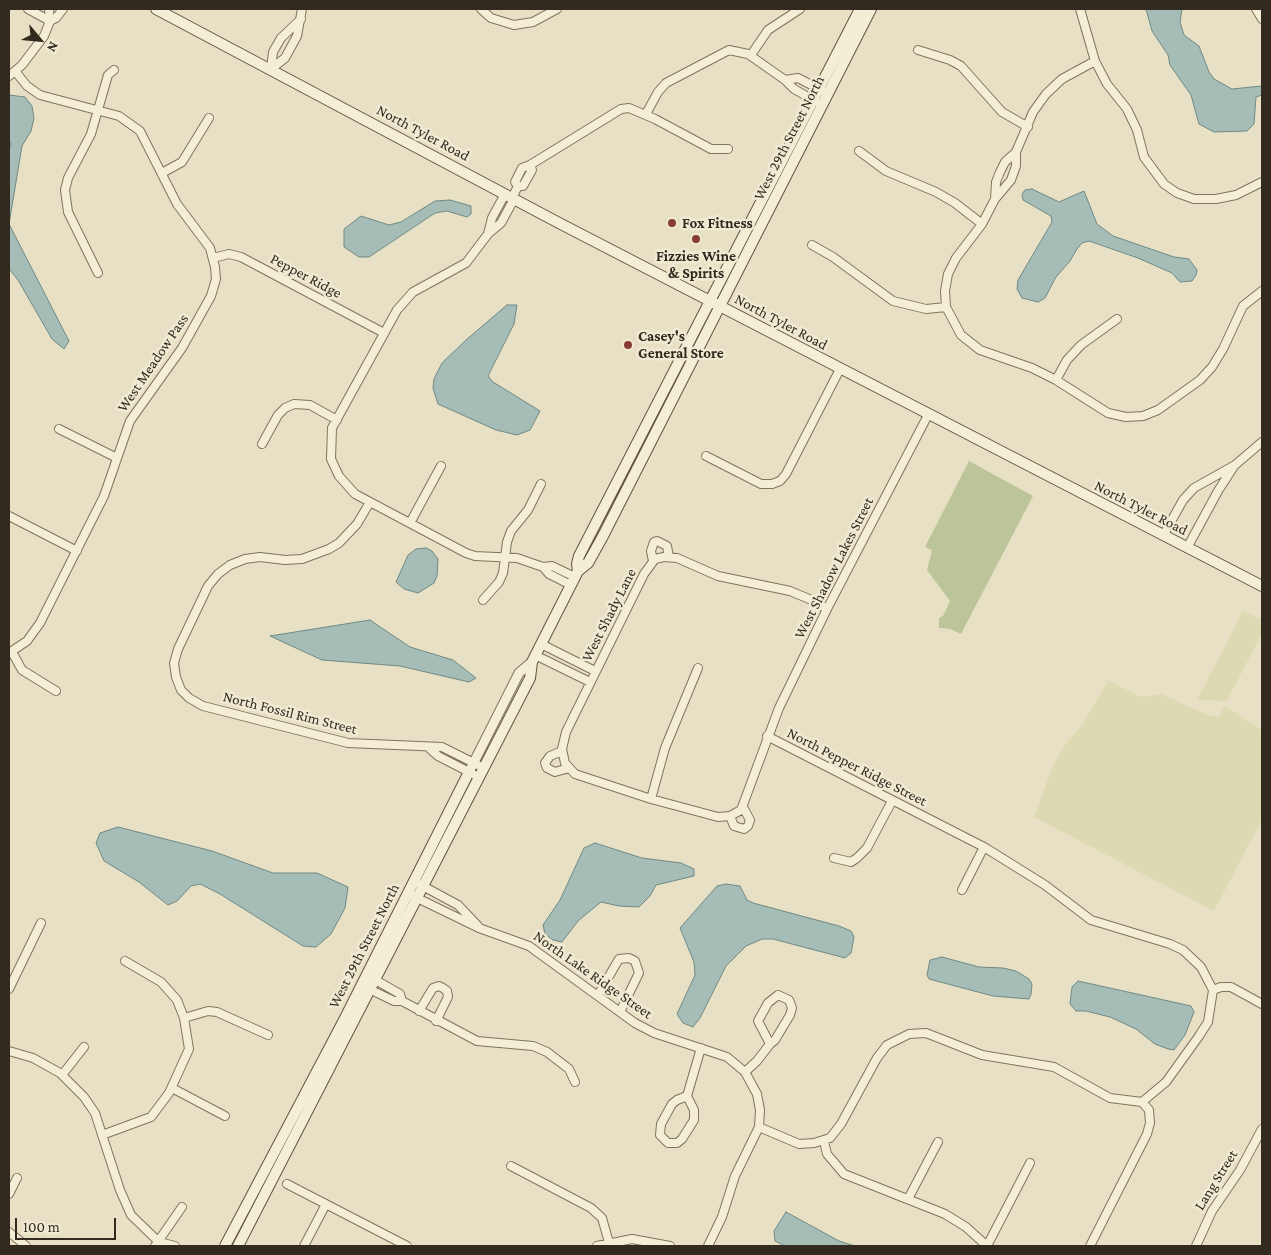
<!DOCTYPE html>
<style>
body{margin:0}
#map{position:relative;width:1271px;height:1255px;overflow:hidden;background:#e8e0c4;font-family:"Crimson Pro",serif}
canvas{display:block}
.frame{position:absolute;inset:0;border:10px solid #322a1f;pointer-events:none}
.north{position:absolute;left:15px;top:15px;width:50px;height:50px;-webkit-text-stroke:4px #f1ead3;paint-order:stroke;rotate:118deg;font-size:14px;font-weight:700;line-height:20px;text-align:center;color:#322a1f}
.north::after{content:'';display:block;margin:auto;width:18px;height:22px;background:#322a1f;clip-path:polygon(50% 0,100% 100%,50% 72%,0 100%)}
.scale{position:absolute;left:15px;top:1218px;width:101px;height:22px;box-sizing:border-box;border:2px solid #322a1f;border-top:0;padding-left:6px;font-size:15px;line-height:18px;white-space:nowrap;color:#322a1f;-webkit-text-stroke:4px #f1ead3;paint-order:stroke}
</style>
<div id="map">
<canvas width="1271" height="1255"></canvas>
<div class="frame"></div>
<div class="north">N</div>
<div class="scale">100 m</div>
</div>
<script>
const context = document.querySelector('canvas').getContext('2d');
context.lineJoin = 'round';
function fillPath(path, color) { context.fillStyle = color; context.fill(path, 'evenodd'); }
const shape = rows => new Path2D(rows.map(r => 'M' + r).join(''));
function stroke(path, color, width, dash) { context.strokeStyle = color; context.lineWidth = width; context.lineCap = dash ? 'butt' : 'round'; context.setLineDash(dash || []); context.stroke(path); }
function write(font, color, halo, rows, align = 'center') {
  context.font = font + ' "Crimson Pro",serif'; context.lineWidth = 5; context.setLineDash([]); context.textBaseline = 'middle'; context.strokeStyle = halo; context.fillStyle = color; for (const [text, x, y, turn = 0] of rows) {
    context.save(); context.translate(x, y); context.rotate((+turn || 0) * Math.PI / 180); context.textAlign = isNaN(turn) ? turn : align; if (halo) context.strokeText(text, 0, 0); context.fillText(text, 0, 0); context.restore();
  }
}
fillPath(shape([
 [1243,611,1262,620,1262,633,1227,701,1197,700],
 [1108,680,1141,697,1161,694,1208,715,1219,717,1225,706,1262,730,1262,819,1214,911,1034,817,1053,766,1064,746,1083,724]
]), '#ddd9b3');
fillPath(shape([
 [969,461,1033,496,961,634,950,629,939,628,939,618,943,616,950,601,927,570,932,550,925,547]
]), '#bcc59a');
const water = shape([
 [1146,9,1182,9,1180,22,1184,35,1199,46,1209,72,1214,79,1232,89,1262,86,1262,95,1256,97,1254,124,1247,131,1214,132,1199,124,1191,95,1170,65,1168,55,1152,31,1146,9],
 [9,95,25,97,32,106,34,118,31,131,22,146,9,224,69,341,64,349,52,339,18,280,9,269,9,150,11,144,9,139,9,95],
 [1032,189,1059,202,1084,191,1097,224,1113,236,1174,257,1189,259,1197,270,1196,275,1192,281,1180,282,1172,273,1138,258,1089,241,1082,243,1077,249,1070,261,1056,277,1045,298,1038,302,1022,298,1017,289,1018,280,1052,222,1051,216,1023,200,1022,194,1025,190,1032,189],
 [450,200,471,206,471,214,467,217,447,211,435,213,369,257,359,257,344,247,344,229,361,216,389,225,401,222,435,201,450,200],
 [507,305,517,305,514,324,488,376,493,382,540,411,530,430,517,435,496,430,438,404,433,388,434,379,442,363,466,340,507,305],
 [426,548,432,551,438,559,437,576,434,583,418,593,404,589,396,582,408,555,416,549,426,548],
 [370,620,410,647,453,660,476,678,469,682,400,666,322,660,270,636,370,620],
 [118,827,212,851,273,873,317,873,348,887,345,908,331,934,316,947,303,946,220,894,200,884,191,886,177,901,168,905,139,882,104,861,96,843,100,833,118,827],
 [595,843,642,858,681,863,694,869,694,876,656,885,650,896,639,907,619,906,601,902,578,921,562,942,553,940,545,934,543,925,560,900,584,848,595,843],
 [726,884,740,886,747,900,753,903,839,926,851,931,854,937,851,953,845,958,773,939,762,939,746,946,726,966,700,1018,693,1027,683,1023,677,1014,695,975,694,962,680,928,717,886,726,884],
 [942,957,979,967,1003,968,1016,971,1029,979,1032,984,1031,994,1029,999,993,996,929,979,927,975,930,960,942,957],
 [1078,981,1191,1006,1194,1012,1185,1035,1174,1050,1168,1049,1155,1044,1136,1029,1110,1017,1086,1011,1076,1011,1070,1004,1072,987,1078,981],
 [786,1212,839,1241,855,1246,785,1246,775,1241,774,1231,786,1212]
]);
fillPath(water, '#a6bcb7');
stroke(water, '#6e8984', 1);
const minor = shape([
 [28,9,50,21],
 [481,9,491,18,514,25,533,22,557,9],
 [1080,9,1095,61,1107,84,1127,109,1137,130,1144,157,1164,184,1177,193,1194,199,1216,199,1236,195,1262,182],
 [1256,9,1262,19],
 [50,21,56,18,63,9],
 [918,50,950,60,961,66,1002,112,1028,127],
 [751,55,768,30,800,9],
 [1095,61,1062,79,1046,94,1033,112,1016,152,1016,166,1011,180,995,199,982,224,956,258,948,274,945,291,946,307,961,335,980,350,1032,368,1056,380,1108,413,1126,417,1143,416,1158,410,1200,380,1212,367,1223,349,1243,306,1262,291],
 [271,69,285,58,297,36,302,9],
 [271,69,273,52,281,38,301,19],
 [9,76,22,65,44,36,50,21,49,9],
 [785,80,798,78,823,91],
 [646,114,658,92,666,83,729,50,748,54,785,80,794,89,817,102],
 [859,151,886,171,936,192,955,203,982,224],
 [530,165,621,109,629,108,655,119,711,149,728,149],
 [162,173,182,162,209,118],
 [512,198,518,186,523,186,532,170,530,165,522,168,515,182,518,186],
 [514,199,501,223,488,234,466,263,413,292,397,310,332,428,331,459,339,476,355,494,466,553,475,556,517,558,543,567,552,566,575,577],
 [995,199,996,182,1000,172,1005,162,1016,152],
 [488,234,492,218,505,194],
 [812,245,833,257,893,301,926,309,946,307],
 [213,258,229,254,241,257,384,333],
 [98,273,68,212,65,190,68,178,91,134,108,75,114,70],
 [1056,380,1067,360,1081,345,1117,319],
 [59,429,117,458],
 [262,444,278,415,285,408,294,404,310,405,337,420],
 [706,456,761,484,772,484,780,481,786,474,840,369],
 [370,502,357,524,339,543,329,549,302,559,285,560,260,557,245,559,230,565,218,574,208,586,178,649,174,663,176,677,181,690,189,698,203,706,348,743,442,747,478,765],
 [9,516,77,551],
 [410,523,441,466],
 [1163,536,1183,500,1194,488,1235,465,1262,442],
 [1187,548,1218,491,1234,466],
 [653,561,651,551,654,542,657,541,667,546,669,557],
 [543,567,549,574,571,585],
 [483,600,499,582,503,573,507,542,511,531,528,510,541,484],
 [827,609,814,601,790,591,718,576,677,558,664,557,655,559,644,574,566,732,562,749,565,763,575,774,651,799,718,817,730,816,741,810,779,708,827,609,928,415],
 [541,644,595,671],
 [12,652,22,670,56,691],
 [9,653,27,641,40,623,104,496,130,421,182,348,211,296,216,279,215,267,210,248,177,204,140,131,119,116,40,95,27,86,15,71],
 [535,655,590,682],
 [767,736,984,847,1045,885,1091,920,1170,944,1183,950,1201,967,1213,990],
 [428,747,438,756,473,774],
 [562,751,550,756,545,763,547,768,555,772,569,768],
 [651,799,665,748,698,668],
 [730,816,734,826,744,829,748,826,750,820,743,807],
 [834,858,851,862,857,858,867,848,892,801],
 [419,884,458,905,478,926],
 [962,890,984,847],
 [413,896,479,928,529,946,635,1023,654,1033,727,1057,745,1072,757,1094,760,1110,759,1127,735,1176,722,1217,708,1246],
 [372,978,400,994,402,1001],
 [367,988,394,1001,402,1001,477,1041,533,1046,547,1052,569,1069,575,1082],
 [9,989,41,923],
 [1213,990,1221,987,1231,987,1262,1004],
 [598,995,619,959,629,958,635,961,639,973,620,1012],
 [778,995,789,1000,792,1008,790,1015,775,1040,770,1044,758,1021,768,1003,778,995],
 [419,1011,433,988,439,986,443,988,447,991,448,997,436,1021],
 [184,1018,208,1011,217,1012,268,1035],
 [9,1051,33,1058,60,1073,84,1097,95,1113,120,1190,131,1215,163,1246],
 [745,1072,757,1061,770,1044],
 [62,1075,84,1047],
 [172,1088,225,1116],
 [687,1096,694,1110,694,1120,682,1139,677,1143,668,1143,660,1135,661,1124,672,1104,677,1100,687,1096],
 [687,1096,701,1048],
 [1142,1102,1166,1082,1199,1036,1208,1022,1213,990],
 [759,1127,799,1144,814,1143,830,1138,841,1124,877,1058,887,1045,909,1034,926,1033,982,1055,1054,1067,1110,1098,1142,1102],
 [102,1135,151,1117,169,1093,189,1049,184,1018,177,1000,161,982,125,961],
 [824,1141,827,1154,844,1174,945,1214,966,1227,987,1246,1030,1163],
 [511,1166,591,1208,602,1218,610,1246],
 [287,1184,407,1246],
 [9,1194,17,1178],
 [908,1199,938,1142],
 [9,1232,26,1246],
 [159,1242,175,1246],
 [155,1246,182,1207],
 [304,1246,326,1204],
 [597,1246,632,1239,670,1246],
 [1090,1246,1147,1134,1150,1123,1149,1110,1142,1102],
 [1196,1246,1212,1211,1240,1170,1262,1129]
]);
const tertiary = shape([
 [469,772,519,673,532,662]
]);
const secondary = shape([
 [156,9,559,223,1262,586],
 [578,571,577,564,579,556,860,9],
 [225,1246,345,1018,469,772],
 [238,1246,530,678,532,662,578,571,588,563,603,536,871,9]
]);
stroke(minor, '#81735d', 10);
stroke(tertiary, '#81735d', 11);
stroke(secondary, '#625440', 12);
stroke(minor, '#f4eed6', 8);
stroke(tertiary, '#f4eed6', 9);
stroke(secondary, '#f4eed6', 10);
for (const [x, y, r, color] of [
 [672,223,5,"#883b34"],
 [696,239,5,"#883b34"],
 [628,345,5,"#883b34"]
]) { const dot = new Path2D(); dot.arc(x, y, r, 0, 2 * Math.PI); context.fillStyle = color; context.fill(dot); stroke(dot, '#f1ead3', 2); }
write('15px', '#322a1f', '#f1ead3', [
 ["North Tyler Road",423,133,28],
 ["West 29th Street North",789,138,-63],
 ["Pepper Ridge",306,276,28],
 ["North Tyler Road",781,322,28],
 ["West Meadow Pass",153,363,-56],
 ["North Tyler Road",1141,508,27],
 ["West Shadow Lakes Street",834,568,-63],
 ["West Shady Lane",609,615,-63],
 ["North Fossil Rim Street",290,713,14],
 ["North Pepper Ridge Street",857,767,27],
 ["West 29th Street North",364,946,-63],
 ["North Lake Ridge Street",593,975,35],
 ["Lang Street",1216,1180,-58]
]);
write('bold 15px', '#322a1f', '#f1ead3', [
 ["Fox Fitness",682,223],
 ["Fizzies Wine",696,256,"center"],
 ["& Spirits",696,273,"center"],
 ["Casey's",638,336],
 ["General Store",638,353]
], 'left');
</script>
